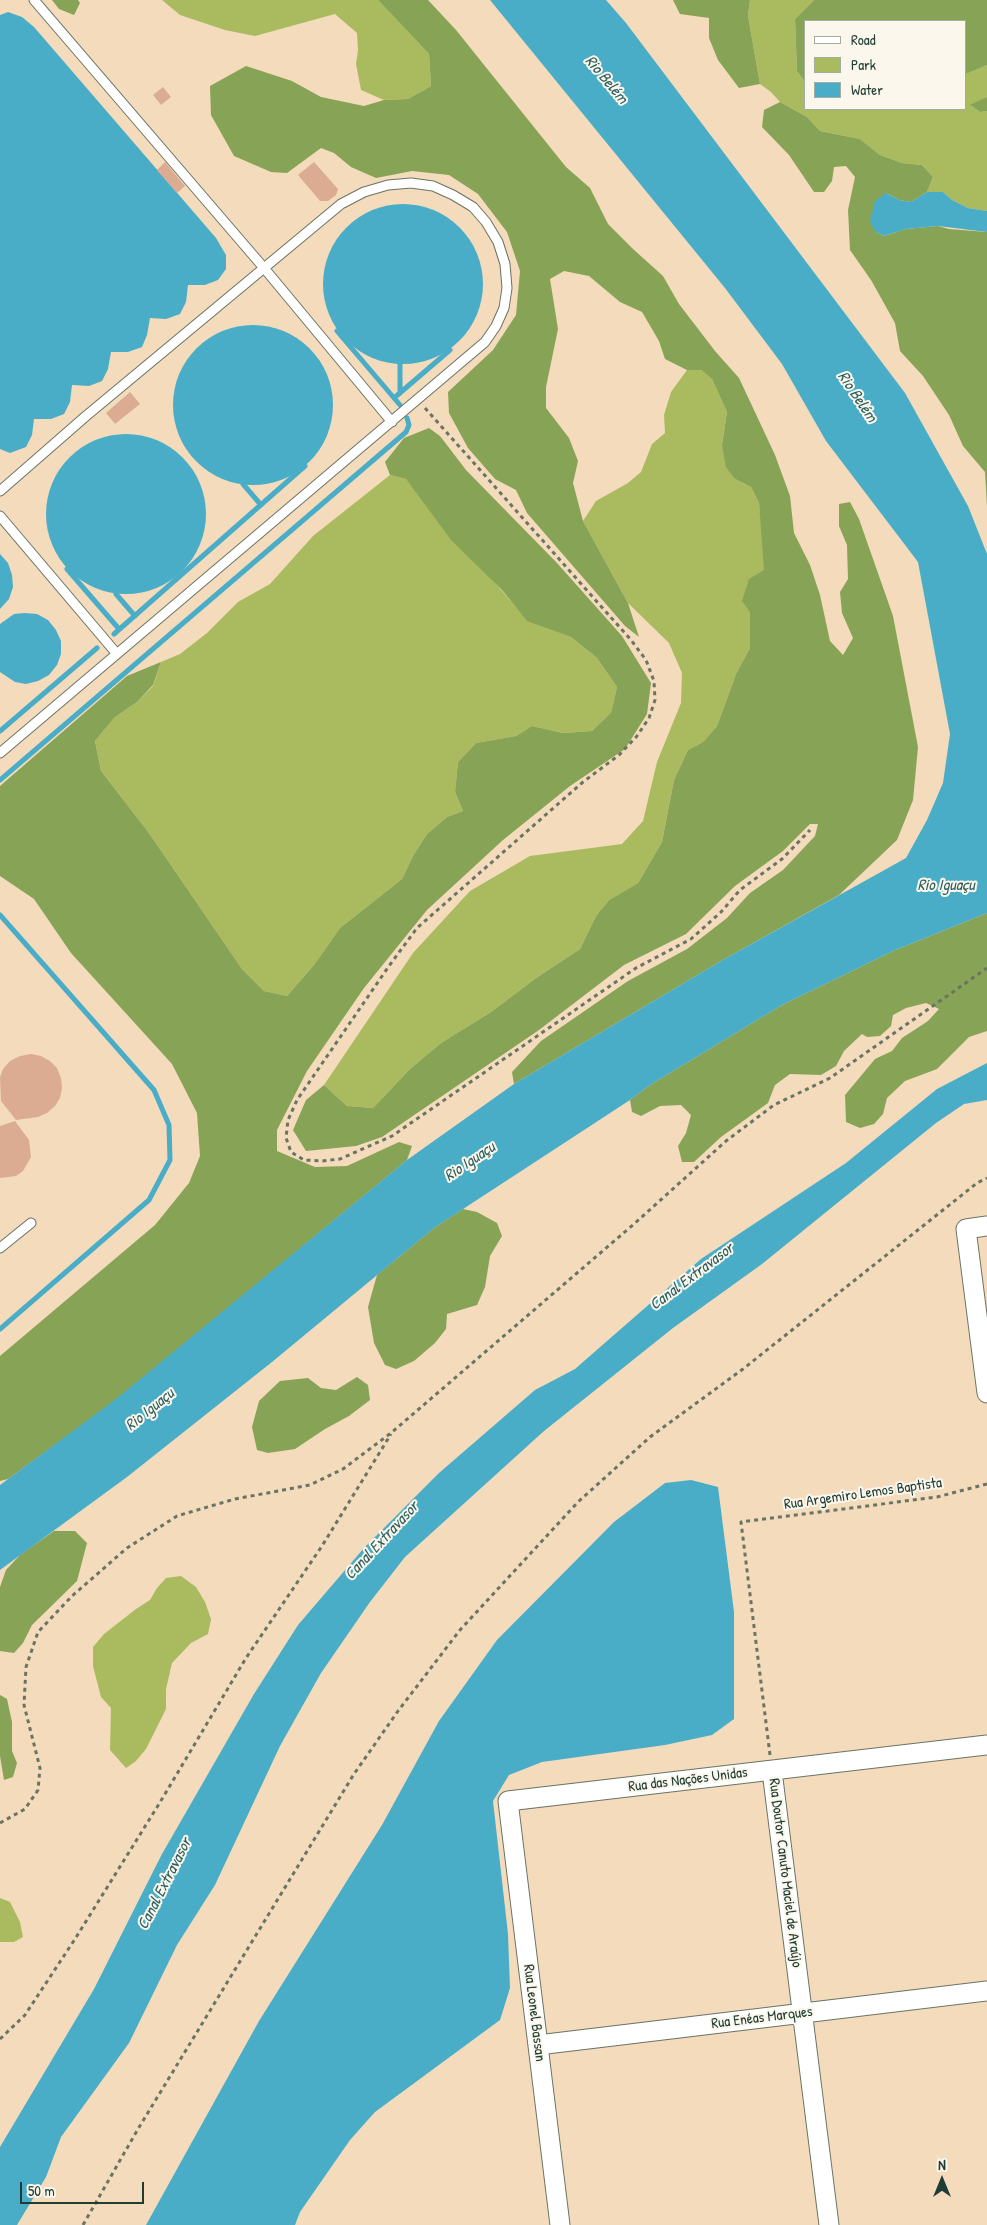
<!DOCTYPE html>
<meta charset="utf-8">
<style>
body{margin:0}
#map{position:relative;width:987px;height:2225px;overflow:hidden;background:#f3dbbc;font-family:"Patrick Hand",sans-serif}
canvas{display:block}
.legend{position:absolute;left:804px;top:20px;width:162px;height:90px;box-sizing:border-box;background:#fbf7ec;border:1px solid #a3ada2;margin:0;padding:6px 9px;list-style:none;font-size:15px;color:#1f3d34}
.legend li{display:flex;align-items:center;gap:10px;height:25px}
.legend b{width:25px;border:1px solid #a3ada2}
.north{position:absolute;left:917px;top:2155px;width:50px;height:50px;-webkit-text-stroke:4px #fbf7ec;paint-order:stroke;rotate:0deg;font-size:14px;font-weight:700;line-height:20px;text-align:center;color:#1f3d34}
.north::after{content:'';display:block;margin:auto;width:18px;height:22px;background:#1f3d34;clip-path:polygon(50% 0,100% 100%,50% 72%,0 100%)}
.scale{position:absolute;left:20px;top:2182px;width:124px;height:22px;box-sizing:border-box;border:2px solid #1f3d34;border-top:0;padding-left:6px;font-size:15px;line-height:18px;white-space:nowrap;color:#1f3d34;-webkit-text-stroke:4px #fbf7ec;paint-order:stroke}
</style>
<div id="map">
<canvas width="987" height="2225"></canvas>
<ul class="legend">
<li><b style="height:6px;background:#fff"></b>Road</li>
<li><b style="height:14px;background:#aabb5f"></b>Park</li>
<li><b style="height:14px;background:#49adc8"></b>Water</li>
</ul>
<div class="north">N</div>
<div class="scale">50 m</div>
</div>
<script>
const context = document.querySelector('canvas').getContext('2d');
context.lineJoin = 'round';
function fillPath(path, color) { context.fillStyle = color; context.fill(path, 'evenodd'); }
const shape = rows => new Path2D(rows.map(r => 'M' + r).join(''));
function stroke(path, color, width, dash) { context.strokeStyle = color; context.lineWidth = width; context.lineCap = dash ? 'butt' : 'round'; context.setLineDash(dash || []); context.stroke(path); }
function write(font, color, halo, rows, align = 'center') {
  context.font = font + ' "Patrick Hand",sans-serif'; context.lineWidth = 4; context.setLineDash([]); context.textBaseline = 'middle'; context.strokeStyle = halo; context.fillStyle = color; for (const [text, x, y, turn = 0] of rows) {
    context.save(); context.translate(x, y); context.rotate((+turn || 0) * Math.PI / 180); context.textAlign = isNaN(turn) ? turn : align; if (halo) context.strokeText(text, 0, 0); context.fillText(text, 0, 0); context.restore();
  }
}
fillPath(shape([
 [162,0,378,0,429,54,431,86,408,99,384,100,361,90,356,64,358,50,357,33,335,14,255,36,225,30,180,15],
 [750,0,814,0,795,19,797,71,806,83,806,109,966,109,966,74,987,65,987,97,971,106,980,112,987,111,987,211,968,208,952,200,943,192,927,192,933,177,922,165,902,163,880,155,860,139,820,131,807,117,780,102,771,92,760,84,748,16],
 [687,370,701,370,712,379,727,412,722,445,735,479,751,487,759,503,764,551,764,570,750,611,750,648,736,674,717,726,703,742,688,750,674,780,662,842,638,883,609,900,596,916,580,949,536,978,491,1012,441,1043,410,1069,373,1108,347,1106,324,1085,413,953,470,891,530,856,622,844,643,821,657,762,681,703,682,673,669,643,628,603,583,521,596,501,628,483,641,472,652,444,665,433,664,415,671,392],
 [390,475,406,479,527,620,571,637,597,658,617,687,611,714,592,731,563,733,532,726,516,736,476,743,458,762,455,792,463,811,447,817,427,834,414,854,402,879,340,928,314,965,287,996,264,991,242,969,149,833,101,771,95,741,114,718,137,702,153,686,161,662,180,654,207,633,238,602,270,584,313,536],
 [181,1576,196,1587,205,1602,211,1619,208,1634,191,1643,172,1663,166,1689,166,1709,146,1749,136,1761,126,1768,110,1750,111,1708,101,1697,93,1666,93,1647,104,1634,136,1609,150,1600,157,1588,166,1578],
 [0,1898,10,1902,20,1922,23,1937,14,1942,0,1942]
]), '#aabb5f');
fillPath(shape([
 [52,0,78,0,80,3,74,15,59,9],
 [378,0,428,0,456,30,566,167,590,188,608,224,633,249,663,276,679,304,715,351,739,378,775,455,790,496,794,533,810,565,820,595,830,641,843,655,853,638,842,613,840,592,848,579,847,545,839,526,839,504,850,502,859,519,893,616,918,747,913,800,897,840,839,895,721,961,514,1084,512,1072,541,1041,628,981,687,949,727,918,750,893,783,870,815,836,818,824,810,824,783,851,735,886,686,934,624,965,539,1030,382,1137,356,1146,306,1151,293,1130,306,1100,324,1085,347,1106,373,1108,410,1069,441,1043,491,1012,536,978,580,949,596,916,609,900,638,883,662,842,674,780,688,750,703,742,717,726,736,674,750,648,750,612,742,601,749,579,764,570,759,503,751,487,735,479,726,467,722,445,727,412,712,379,701,370,687,370,665,359,659,341,642,312,620,302,589,276,564,271,550,279,558,329,546,387,546,408,569,438,578,461,573,483,583,521,628,603,639,637,625,626,527,513,516,490,495,479,468,448,449,413,448,392,493,350,516,315,520,271,507,232,478,194,449,175,412,171,376,178,351,167,334,153,321,148,287,173,271,172,234,156,211,115,210,86,246,66,292,81,321,97,364,106,384,100,408,99,431,86,429,54],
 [673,0,750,0,748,16,760,84,739,88,718,60,709,38,709,18,680,14],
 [814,0,987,0,987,65,966,74,966,21,806,21,806,83,797,71,795,19],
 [987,97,987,111,980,112,970,105],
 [780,102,807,117,820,131,860,139,880,155,902,163,922,165,933,177,927,192,911,202,899,200,886,193,876,232,884,236,906,229,938,226,949,229,987,232,987,507,985,472,963,446,949,415,923,376,900,351,895,323,871,280,850,250,848,210,855,177,846,166,834,167,832,181,824,192,814,192,789,155,762,127,764,110],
 [429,428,440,436,466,470,557,563,622,636,651,683,647,714,625,749,570,786,503,840,427,910,364,988,307,1071,277,1130,277,1151,315,1167,347,1166,399,1142,412,1146,407,1160,116,1400,8,1479,0,1481,0,1356,155,1225,189,1183,200,1156,197,1113,172,1064,71,953,34,899,0,876,0,786,127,676,161,662,153,685,137,702,114,718,95,741,101,771,149,833,242,969,264,991,287,996,314,965,340,928,402,879,414,854,427,834,447,817,463,811,455,792,458,762,476,743,516,736,532,726,563,733,592,731,611,713,617,687,597,658,571,637,527,621,502,590,451,540,406,479,390,475,385,462,404,438],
 [987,913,987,1031,969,1037,937,1069,905,1081,887,1098,883,1114,874,1124,860,1128,846,1122,845,1095,875,1059,892,1051,902,1038,928,1021,939,1009,926,1003,906,1008,893,1015,891,1026,880,1036,867,1037,862,1034,844,1051,836,1066,821,1075,790,1074,775,1085,768,1103,721,1137,694,1162,682,1162,678,1146,686,1133,691,1115,681,1105,660,1106,641,1116,632,1112,630,1100,650,1085,782,1005,893,951],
 [463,1209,477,1212,497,1223,502,1236,490,1256,485,1287,477,1305,447,1314,446,1329,435,1343,414,1361,396,1369,385,1365,374,1343,368,1307,377,1275,434,1228],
 [357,1377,368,1385,370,1400,349,1416,325,1429,295,1449,268,1453,257,1450,252,1427,259,1401,280,1381,308,1378,321,1388,336,1390],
 [54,1531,75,1531,87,1543,77,1581,32,1625,23,1643,14,1653,0,1651,0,1587,6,1570,20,1555],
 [0,1695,7,1699,12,1722,12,1751,17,1763,13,1777,4,1780,0,1756]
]), '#87a356');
fillPath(shape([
 [490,0,606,0,626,23,905,393,968,506,987,554,987,913,893,951,782,1005,650,1085,630,1100,434,1228,272,1362,127,1477,0,1570,0,1485,116,1399,407,1160,514,1084,721,961,906,858,927,820,943,783,950,734,918,562,826,441,782,364,725,288],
 [8,12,22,17,34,27,216,238,226,255,226,269,218,280,205,285,188,285,186,302,180,314,166,319,150,318,147,335,142,347,128,352,111,352,108,369,102,381,89,386,72,385,70,402,64,414,51,419,34,419,32,435,26,447,10,453,0,449,0,15],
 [927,192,943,192,952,200,968,208,987,211,987,232,938,226,906,229,884,236,876,232,870,222,875,201,886,193,899,200,911,202],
 '323 284a80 80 0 1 1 160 0a80 80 0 1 1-160 0Z',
 '173 405a80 80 0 1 1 160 0a80 80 0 1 1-160 0Z',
 '46 514a80 80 0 1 1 160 0a80 80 0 1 1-160 0Z',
 [0,554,8,563,12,575,13,587,9,599,0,609],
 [25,613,37,614,48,620,56,630,61,641,61,654,57,665,49,675,38,681,26,684,15,682,0,672,0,624,14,614],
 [987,1063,987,1100,964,1104,936,1123,762,1264,673,1328,544,1431,405,1557,370,1602,321,1673,280,1746,215,1885,177,1945,129,2043,61,2137,46,2177,17,2225,0,2225,0,2147,94,1989,162,1854,254,1694,298,1625,364,1548,439,1473,535,1390,575,1369,701,1259,846,1163,937,1089],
 [691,1480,718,1487,734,1612,734,1719,712,1735,665,1745,542,1762,509,1775,493,1801,508,1934,510,1988,500,2020,375,2112,350,2140,300,2212,295,2225,146,2225,259,2021,382,1825,439,1721,497,1640,614,1522,665,1483]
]), '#49adc8');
stroke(shape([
 [337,331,400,405],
 [400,364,400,393],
 [394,398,450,350],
 [243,484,261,505],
 [67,569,119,629],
 [116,594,135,616],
 [114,634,305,466],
 [0,731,97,648],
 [0,780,406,432,409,425,407,418],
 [0,915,154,1090,169,1125,170,1160,149,1200,0,1329]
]), '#49adc8', 5);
fillPath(shape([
 [163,87,171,97,161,105,153,95],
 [165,162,185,186,177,193,157,170],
 [314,162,338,189,336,195,328,201,320,201,298,175],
 [130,392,140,404,115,424,106,413],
 [31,1054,41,1056,50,1061,57,1068,61,1078,62,1088,60,1098,55,1106,47,1113,38,1117,16,1120,1,1101,0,1077,3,1069,10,1061,20,1056],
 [15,1121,29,1140,31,1157,23,1171,16,1176,0,1178,0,1126]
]), '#dcac92');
const lane = shape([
 [34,0,264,268,392,422],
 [0,491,86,416,341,204,364,192,388,185,411,183,433,186,453,195,473,207,486,222,498,242,505,264,507,288,504,308,496,326,485,342,0,753],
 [0,516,117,654],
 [0,1248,31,1223]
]);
const street = shape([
 [987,1226,966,1229,987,1393],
 [772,1771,829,2225],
 [538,2045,987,1991],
 [560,2225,508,1801,987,1745]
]);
stroke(lane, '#697464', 11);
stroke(street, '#697464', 21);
stroke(shape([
 [425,408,631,640,646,660,654,681,655,700,649,718,637,736,619,755,583,782,417,928,389,966,297,1100,288,1120,286,1138,291,1152,304,1160,322,1161,340,1159,392,1136,636,968,691,939,721,912,740,890,782,859,810,830],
 [770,1755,741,1522,937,1497,987,1484],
 [0,1823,25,1809,38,1790,40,1768,24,1705,26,1667,38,1632,72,1596,127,1548,177,1516,235,1499,310,1485,343,1469,391,1433,634,1224,726,1141,774,1105,830,1078,987,968],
 [0,2039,25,2015,75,1939,159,1804,246,1658,322,1546,391,1434],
 [83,2225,138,2129,354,1774,398,1711,460,1630,578,1502,650,1437,743,1369,977,1183,987,1178]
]), '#697464', 3, [4, 4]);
stroke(lane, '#fff', 9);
stroke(street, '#fff', 19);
write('15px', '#1f3d34', '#fbf7ec', [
 ["Rua Argemiro Lemos Baptista",863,1494,-8],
 ["Rua das Nações Unidas",688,1780,-7],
 ["Rua Doutor Canuto Maciel de Araújo",785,1873,83],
 ["Rua Leonel Bassan",534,2013,83],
 ["Rua Enéas Marques",762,2018,-7]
]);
write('italic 16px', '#2c5f60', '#fbf7ec', [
 ["Rio Belém",606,80,50],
 ["Rio Belém",857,397,56],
 ["Rio Iguaçu",946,886],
 ["Rio Iguaçu",470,1162,-34],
 ["Canal Extravasor",692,1277,-37],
 ["Rio Iguaçu",150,1410,-39],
 ["Canal Extravasor",382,1541,-47],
 ["Canal Extravasor",165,1884,-63]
]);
</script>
